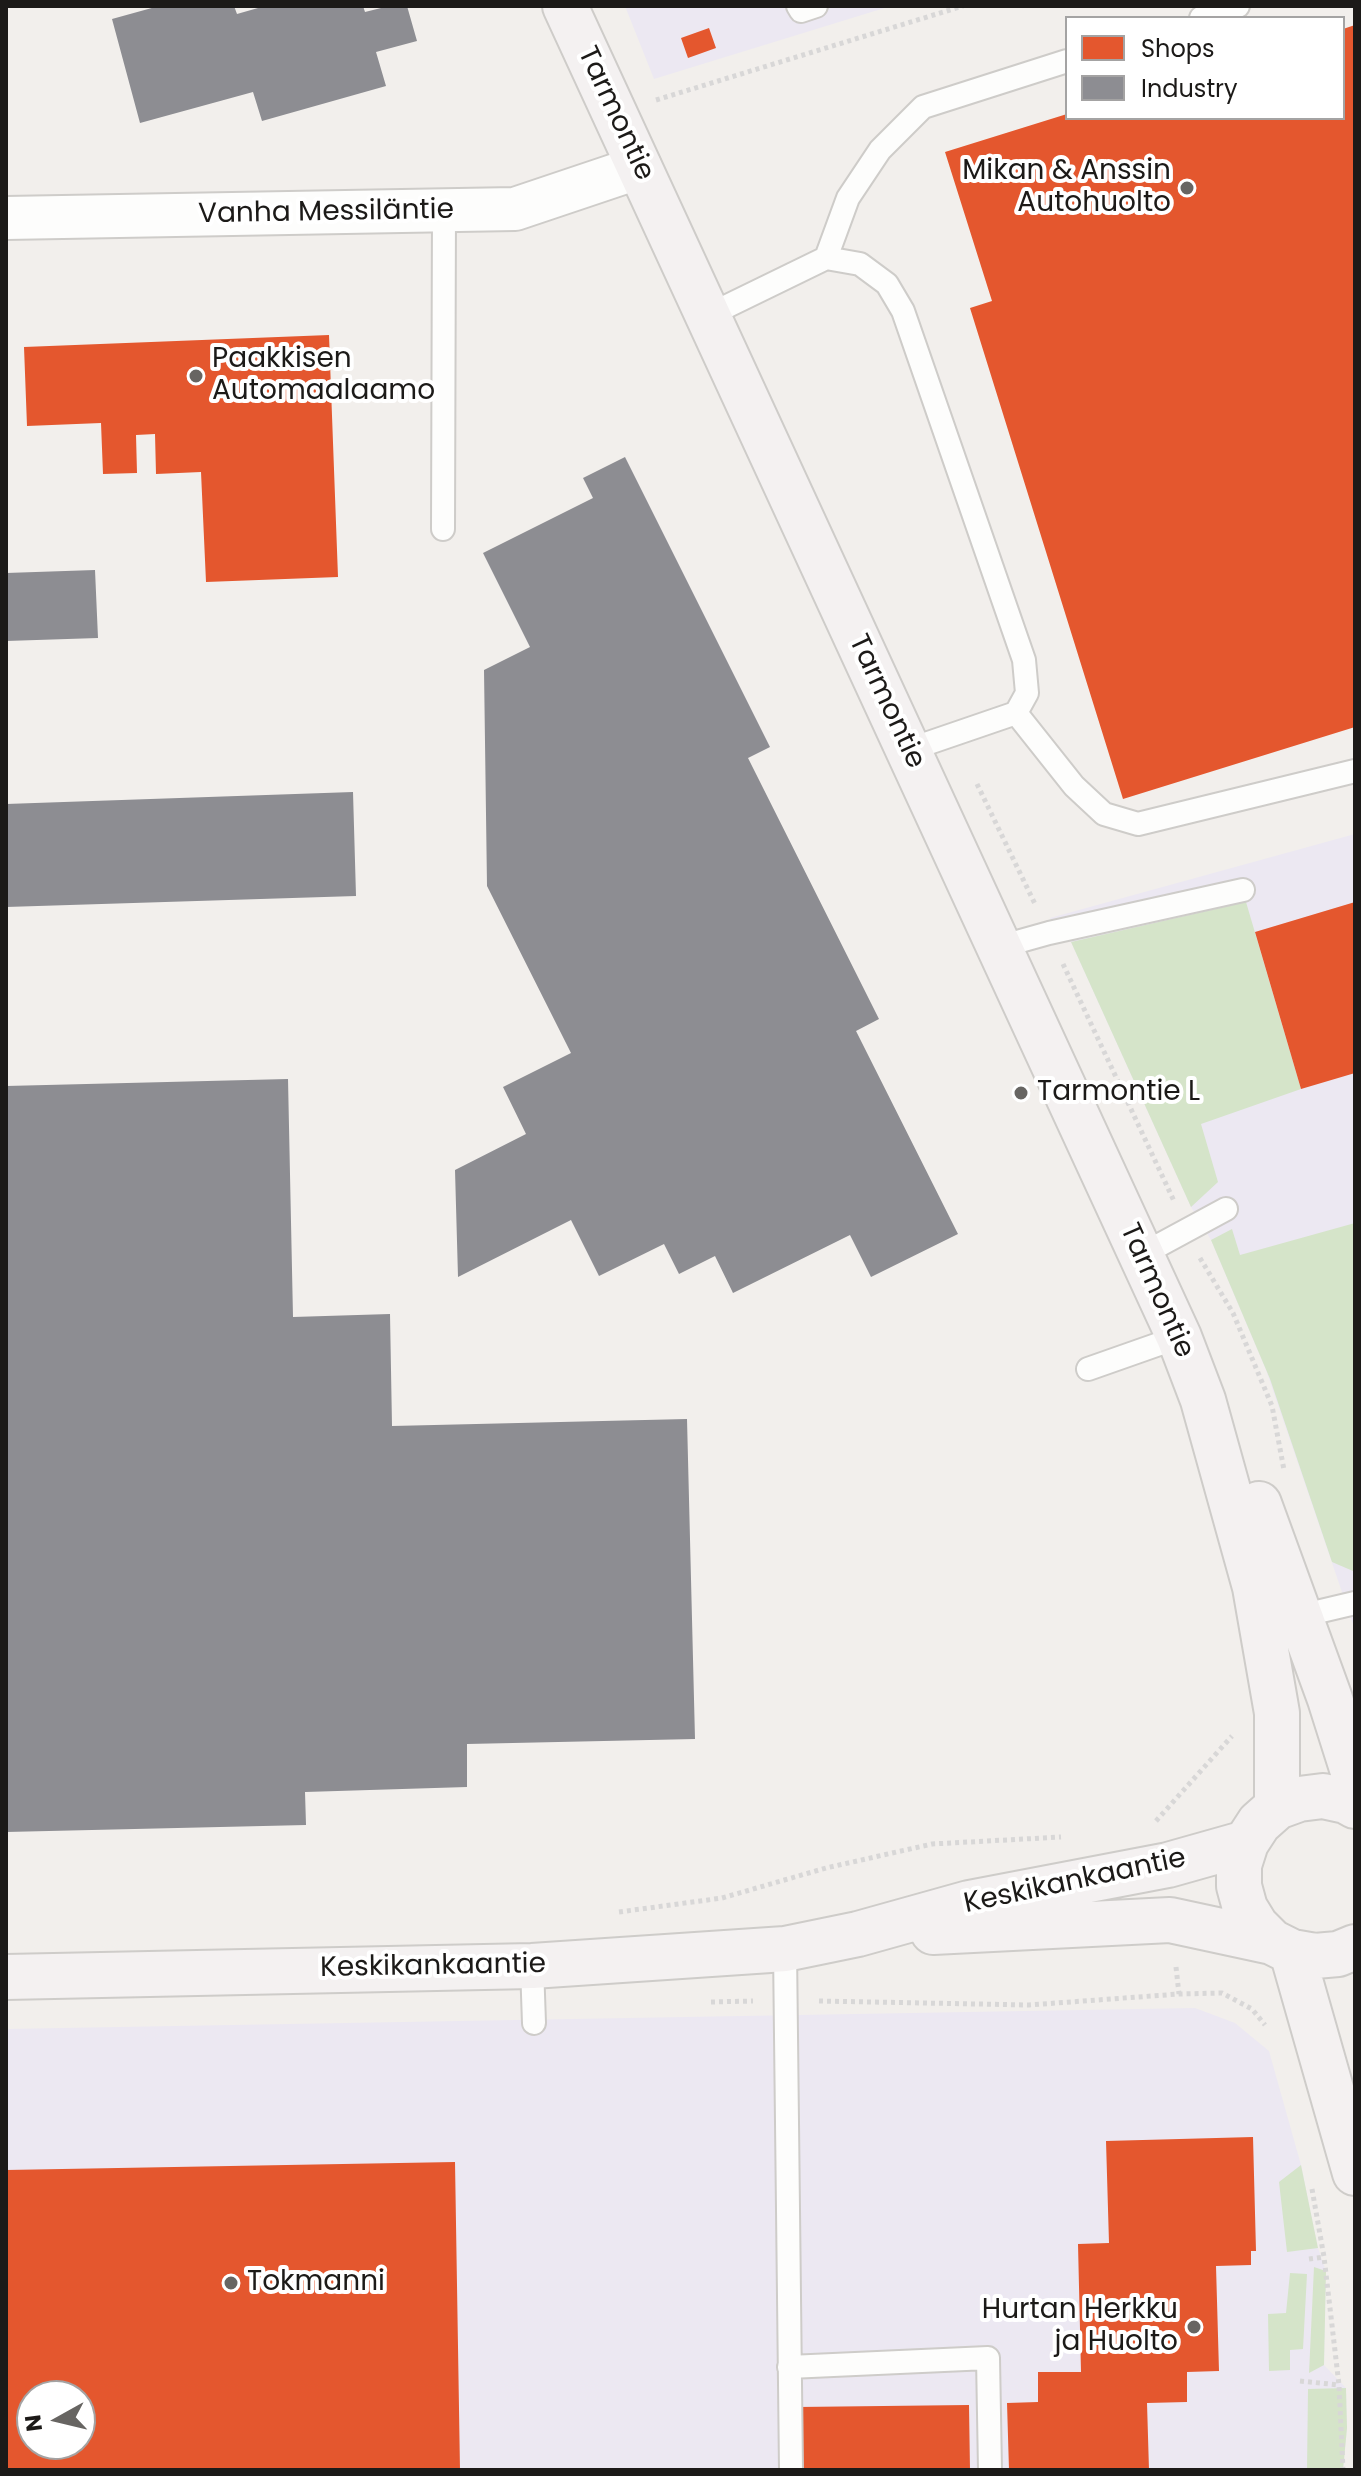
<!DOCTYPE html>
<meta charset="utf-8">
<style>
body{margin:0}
#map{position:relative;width:1361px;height:2476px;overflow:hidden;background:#f2efec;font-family:Poppins,sans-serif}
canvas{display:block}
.frame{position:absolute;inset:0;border:8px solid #1c1a18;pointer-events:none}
.legend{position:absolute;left:1065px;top:16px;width:280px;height:104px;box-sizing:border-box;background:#fff;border:2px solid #a4a3a3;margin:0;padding:10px 14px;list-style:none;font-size:24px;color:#1c1a18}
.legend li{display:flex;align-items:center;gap:16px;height:40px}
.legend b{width:40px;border:2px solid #a4a3a3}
.north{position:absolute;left:16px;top:2380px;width:80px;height:80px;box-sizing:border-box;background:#fff;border:2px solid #a4a3a3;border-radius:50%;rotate:262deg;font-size:22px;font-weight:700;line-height:32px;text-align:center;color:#1c1a18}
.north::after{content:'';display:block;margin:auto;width:28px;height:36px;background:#676562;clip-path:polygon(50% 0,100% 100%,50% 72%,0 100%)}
</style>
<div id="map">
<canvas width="1361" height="2476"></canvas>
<div class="frame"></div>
<ul class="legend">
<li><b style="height:22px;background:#e4572e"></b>Shops</li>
<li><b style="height:22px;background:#8d8d92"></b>Industry</li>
</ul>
<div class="north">N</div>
</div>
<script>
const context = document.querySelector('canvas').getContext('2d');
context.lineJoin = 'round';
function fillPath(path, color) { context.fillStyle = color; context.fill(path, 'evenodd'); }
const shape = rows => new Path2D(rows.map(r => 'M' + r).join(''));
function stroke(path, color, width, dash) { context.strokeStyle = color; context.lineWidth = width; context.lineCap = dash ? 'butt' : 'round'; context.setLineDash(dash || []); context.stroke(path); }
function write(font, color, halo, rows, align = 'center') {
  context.font = font + ' Poppins,sans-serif'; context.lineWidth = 8; context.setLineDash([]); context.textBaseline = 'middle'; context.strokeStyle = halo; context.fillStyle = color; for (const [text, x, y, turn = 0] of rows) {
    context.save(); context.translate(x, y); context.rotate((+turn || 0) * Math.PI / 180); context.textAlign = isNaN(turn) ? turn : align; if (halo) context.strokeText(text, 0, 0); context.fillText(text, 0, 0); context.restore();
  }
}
fillPath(shape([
 [625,6,891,6,654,79],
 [1355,834,1355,1630,1266,1370,1211,1240,1191,1207,1071,942,1050,918],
 [1195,2008,1235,2023,1269,2051,1301,2165,1318,2248,1326,2271,1324,2365,1346,2388,1347,2428,1343,2470,6,2470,6,2029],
 [32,2396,80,2396,80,2444,32,2444]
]), '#ece8f2');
fillPath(shape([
 [1246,902,1301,1089,1201,1124,1218,1182,1191,1207,1071,942],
 [1355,1223,1355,1570,1353,1571,1332,1562,1270,1379,1211,1240,1232,1229,1240,1255],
 [1301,2165,1318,2248,1287,2252,1279,2182],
 [1314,2267,1326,2271,1324,2365,1309,2373],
 [1290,2273,1307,2274,1303,2349,1290,2350,1290,2370,1269,2371,1268,2314,1286,2313],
 [1346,2388,1347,2428,1343,2470,1307,2470,1308,2389]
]), '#d5e4c9');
fillPath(shape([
 [1355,25,1355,727,1123,799,970,308,992,301,945,152,1067,114,1067,118,1343,118,1343,29],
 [709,28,716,48,688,58,681,38],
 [329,335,338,577,206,582,201,472,156,474,155,434,136,435,137,473,103,474,101,423,27,426,24,347],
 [1355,902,1355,1073,1301,1089,1255,932],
 [1253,2137,1256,2251,1251,2251,1251,2265,1216,2266,1219,2371,1187,2372,1187,2402,1147,2403,1149,2470,1009,2470,1007,2403,1038,2402,1038,2372,1081,2372,1078,2244,1109,2243,1106,2141],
 [455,2162,460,2470,6,2470,6,2170],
 [32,2396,80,2396,80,2444,32,2444],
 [969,2405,970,2470,799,2470,798,2407]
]), '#e4572e');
fillPath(shape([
 [159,6,234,6,237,14,265,6,363,6,365,12,389,6,407,6,417,41,376,52,386,86,262,121,253,92,140,123,112,19],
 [625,457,770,747,748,758,879,1019,856,1031,958,1234,871,1277,850,1235,733,1293,715,1256,679,1274,664,1244,599,1276,571,1220,458,1277,455,1170,526,1134,503,1087,571,1053,487,886,484,670,530,647,483,553,593,498,583,478],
 [95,570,98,638,6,641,6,573],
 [353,792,356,896,6,907,6,804],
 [288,1079,293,1317,390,1314,392,1426,687,1419,695,1739,467,1744,467,1787,305,1792,306,1825,6,1832,6,1086]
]), '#8d8d92');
const lane = shape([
 [798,6,801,11,816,6],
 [1201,18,1238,6],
 [826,258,848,198,880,150,923,107,1067,61],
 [707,316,826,258,860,264,887,284,903,311,1024,660,1027,693,1016,713,908,750],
 [443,529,444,211],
 [1016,713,1074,786,1104,814,1138,824,1355,771],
 [999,947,1049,933,1243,890],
 [1141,1255,1226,1209],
 [1088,1369,1179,1337],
 [1300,1616,1355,1603],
 [785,1949,791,2470],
 [532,1966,534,2023],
 [789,2367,988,2358,990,2470]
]);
const street = shape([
 [6,218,515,209,640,167]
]);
const secondary = shape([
 [565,6,1179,1337,1203,1400,1255,1587,1277,1713,1277,1807],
 [1259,1504,1330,1699,1355,1778],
 [1355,1806,1346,1801,1323,1796,1299,1799,1277,1807,1259,1823,1246,1843,1239,1865,1239,1886,1245,1908,1256,1926,1272,1942,1292,1952,1315,1956,1338,1954,1355,1947],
 [933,1932,1170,1920,1272,1942],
 [1292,1952,1355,2173],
 [6,1977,532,1966,785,1949,858,1934,969,1903,1168,1865,1246,1843]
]);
stroke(lane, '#ceccc9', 26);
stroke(street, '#ceccc9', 46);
stroke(secondary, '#ceccc9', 48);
stroke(shape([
 [656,100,963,6],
 [977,784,1035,904],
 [1063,964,1174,1201],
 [1200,1258,1233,1313,1272,1406,1284,1470],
 [1156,1821,1232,1736],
 [619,1912,722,1898,826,1868,932,1844,1061,1837],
 [1176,1967,1179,1994],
 [819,2001,1029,2005,1179,1994,1222,1993,1252,2009,1265,2025],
 [711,2002,753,2001],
 [1312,2189,1324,2257,1339,2385,1343,2470],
 [1309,2259,1324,2257],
 [1300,2381,1339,2385]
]), '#d8d7d7', 5, [4, 4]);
stroke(lane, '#fdfdfc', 22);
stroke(street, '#fdfdfc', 42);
stroke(secondary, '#f4f1f1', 44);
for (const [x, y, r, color] of [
 [1187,188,8,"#676562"],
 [196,376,8,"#676562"],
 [1021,1093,8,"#676562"],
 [231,2283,8,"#676562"],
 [1194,2327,8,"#676562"]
]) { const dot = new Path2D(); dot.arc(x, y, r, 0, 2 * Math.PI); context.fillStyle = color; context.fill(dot); stroke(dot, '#fff', 3); }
write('28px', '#1c1a18', '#fff', [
 ["Tarmontie",615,114,65],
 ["Vanha Messiläntie",326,213,-1],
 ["Tarmontie",886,702,65],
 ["Tarmontie",1156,1291,66],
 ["Keskikankaantie",1075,1882,-12],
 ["Keskikankaantie",433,1967,-1]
]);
write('28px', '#1c1a18', '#fff', [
 ["Mikan & Anssin",1171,172,"right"],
 ["Autohuolto",1171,204,"right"],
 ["Paakkisen",212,360],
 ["Automaalaamo",212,392],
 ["Tarmontie L",1037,1093],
 ["Tokmanni",247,2283],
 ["Hurtan Herkku",1178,2311,"right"],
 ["ja Huolto",1178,2343,"right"]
], 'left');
</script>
